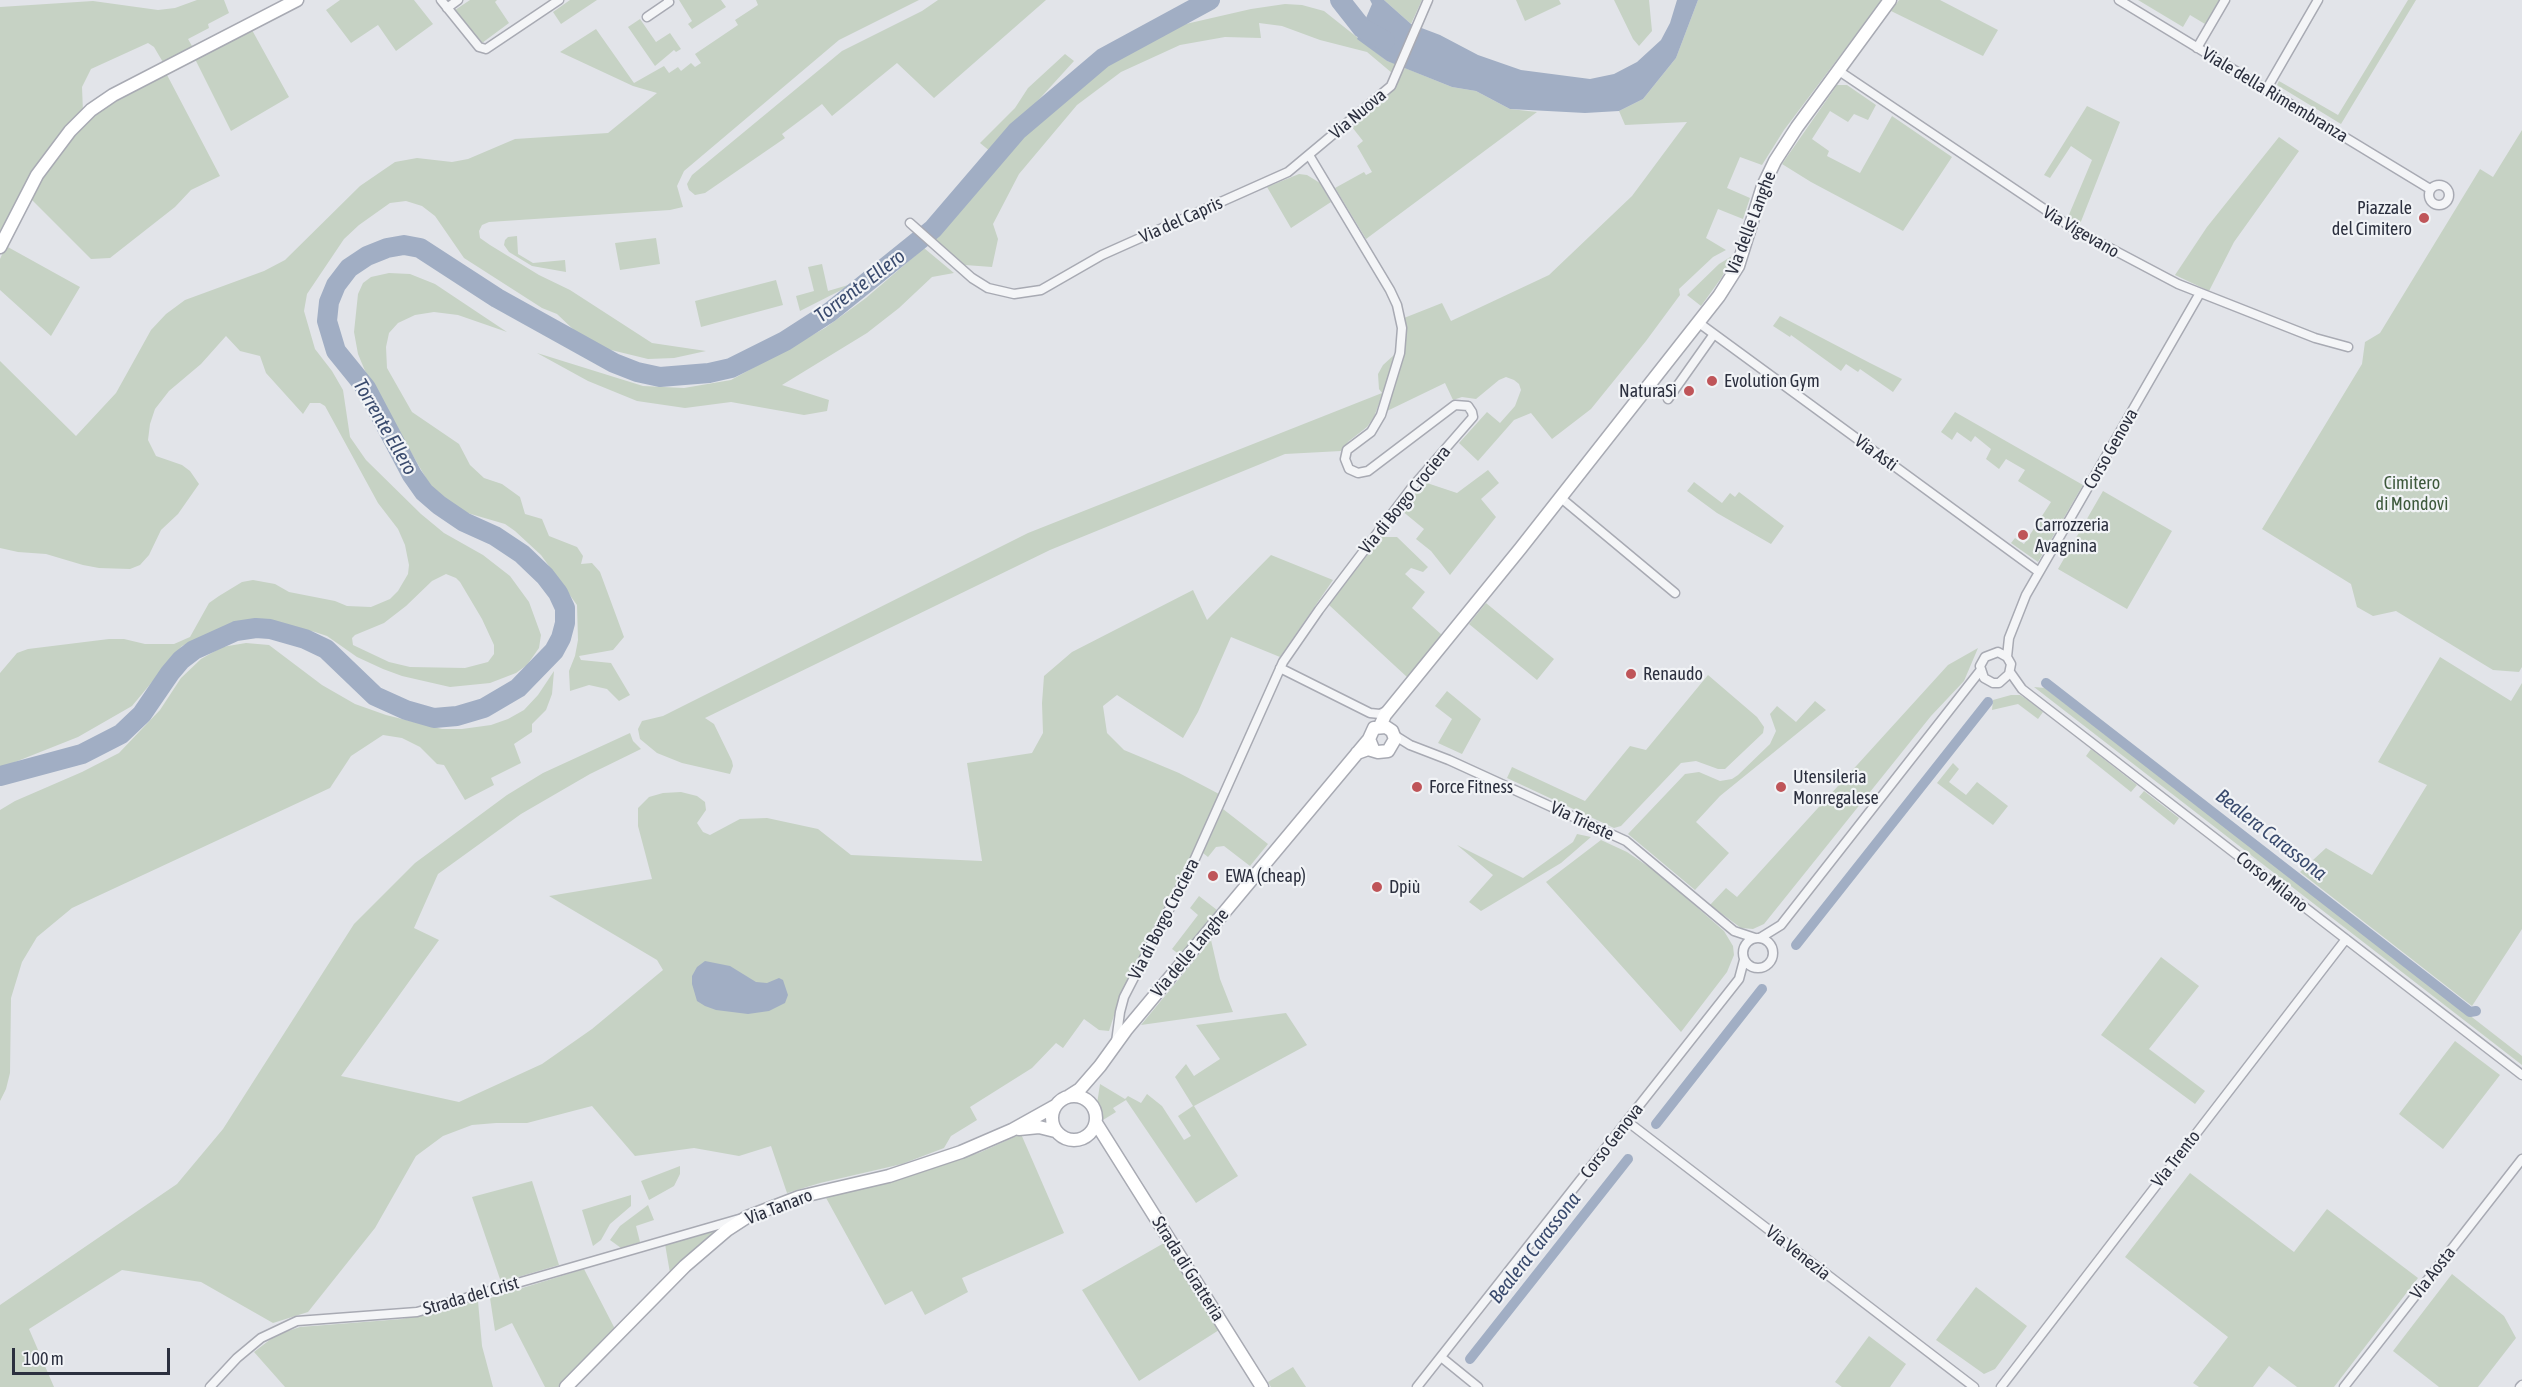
<!DOCTYPE html>
<meta charset="utf-8">
<style>
body{margin:0}
#map{position:relative;width:2522px;height:1387px;overflow:hidden;background:#e2e4e9;font-family:"Asap Condensed",sans-serif}
canvas{display:block}
.scale{position:absolute;left:12px;top:1348px;width:158px;height:27px;box-sizing:border-box;border:3px solid #2c303f;border-top:0;padding-left:8px;font-size:18px;line-height:21px;white-space:nowrap;color:#2c303f;-webkit-text-stroke:4px #f1f3f6;paint-order:stroke}
</style>
<div id="map">
<canvas width="2522" height="1387"></canvas>
<div class="scale">100 m</div>
</div>
<script>
const context = document.querySelector('canvas').getContext('2d');
context.lineJoin = 'round';
function fillPath(path, color) { context.fillStyle = color; context.fill(path, 'evenodd'); }
const shape = rows => new Path2D(rows.map(r => 'M' + r).join(''));
function stroke(path, color, width, dash) { context.strokeStyle = color; context.lineWidth = width; context.lineCap = dash ? 'butt' : 'round'; context.setLineDash(dash || []); context.stroke(path); }
function write(font, color, halo, rows, align = 'center') {
  context.font = font + ' "Asap Condensed",sans-serif'; context.lineWidth = 4.5; context.setLineDash([]); context.textBaseline = 'middle'; context.strokeStyle = halo; context.fillStyle = color; for (const [text, x, y, turn = 0] of rows) {
    context.save(); context.translate(x, y); context.rotate((+turn || 0) * Math.PI / 180); context.textAlign = isNaN(turn) ? turn : align; if (halo) context.strokeText(text, 0, 0); context.fillText(text, 0, 0); context.restore();
  }
}
fillPath(shape([
 [197,0,224,0,229,13,208,24,209,28,188,39,192,46,240,23,164,64,154,47,148,43,91,69,82,87,83,112,0,237,0,7,93,1,158,10,175,8],
 [340,0,414,0,433,24,396,51,378,25,351,43,326,10],
 [470,0,497,0,495,2,509,23,482,43,455,10],
 [570,0,597,0,561,24,553,12],
 [679,0,721,0,726,7,692,29,688,24,692,21],
 [756,0,919,0,839,40,684,171,677,186,683,207,670,210,489,222,482,225,479,231,480,238,490,245,539,275,570,290,652,343,706,351,674,358,648,359,607,349,576,332,557,314,542,308,464,258,435,216,422,206,406,201,390,203,359,225,344,239,307,294,304,311,315,349,332,371,343,390,350,437,366,460,421,514,444,533,483,555,510,576,529,602,541,635,539,648,527,665,516,673,490,683,450,687,402,676,383,669,357,657,327,636,315,632,267,621,230,624,182,646,132,706,78,737,0,768,0,673,17,653,28,649,109,639,124,639,145,644,174,644,190,637,209,603,219,596,242,582,253,580,275,584,289,592,335,601,347,606,371,607,390,599,398,591,408,574,409,565,405,545,398,529,378,503,325,406,320,403,310,403,303,414,266,373,260,356,240,351,226,336,201,364,169,391,155,409,150,424,148,440,156,456,182,465,190,471,199,484,178,514,161,530,149,555,140,565,130,569,99,568,83,565,46,554,18,552,0,548,0,361,76,436,116,393,151,330,166,314,185,300,264,271,285,260,360,186,395,162,417,158,452,162,468,159,515,139,608,133,657,93,633,86,560,52,596,29,634,83,664,66,669,73,678,67,681,71,691,63,695,67,701,63,695,54,738,25,735,20,758,5],
 [446,574,456,578,460,582,482,619,494,645,494,654,488,662,465,668,410,667,389,662,353,645,352,638,355,635,384,623,406,606,432,581],
 [938,0,1046,0,934,98,897,63,832,116,822,104,782,134,785,138,705,193,695,195,689,190,687,184,692,175,842,51,922,11],
 [1384,0,1422,0,1411,24],
 [1516,0,1559,0,1561,4,1525,21],
 [1614,0,1649,0,1652,31,1639,46,1633,39],
 [1698,0,1882,0,1784,130,1762,165,1740,157,1727,188,1750,198,1743,219,1718,209,1706,238,1726,250,1713,257,1679,289,1680,295,1646,341,1591,409,1552,439,1531,413,1514,420,1478,461,1459,443,1487,412,1500,423,1515,406,1521,390,1519,384,1514,380,1506,377,1499,380,1476,399,1462,397,1453,400,1445,383,1387,411,1404,351,1404,318,1442,303,1451,321,1549,275,1632,196,1687,122,1625,125,1619,111,1643,99,1676,58],
 [1899,0,1940,0,1998,30,1983,56,1891,11],
 [2138,0,2220,0,2205,24,2190,15,2183,27],
 [2408,0,2416,0,2341,124,2277,85,2279,81,2338,115],
 [1285,4,1302,5,1324,11,1387,61,1396,64,1392,73,1367,52,1320,40,1282,26,1259,23,1261,38,1225,37,1180,45,1121,72,1077,105,1019,174,993,224,998,239,992,267,965,265,933,238,1020,135,1066,94,1106,62,1177,26,1251,9],
 [640,19,656,42,670,33,681,49,676,52,674,50,655,66,628,27],
 [252,30,289,97,231,131,195,59],
 [1065,54,1074,61,991,152,980,143,1015,108,1028,88],
 [1405,68,1452,87,1476,91,1510,109,1537,112,1366,239,1335,188,1364,172,1366,175,1372,172,1357,146,1363,141,1352,127,1388,96],
 [166,73,220,176,191,190,175,207,110,258,91,259,30,198,39,181,77,131,93,115,109,103],
 [1837,85,1847,85,1876,105,1868,120,1854,114,1848,122,1830,111,1812,139,1829,151,1827,156,1860,173,1892,116,1952,157,1903,231,1811,182,1782,164],
 [2087,106,2120,122,2080,224,2068,217,2092,160,2071,146,2050,178,2044,175],
 [2522,130,2522,667,2519,672,2493,670,2396,611,2373,616,2357,607,2351,584,2262,529,2362,364,2365,342,2380,333,2480,169,2493,177],
 [2279,137,2299,151,2234,242,2209,291,2175,275,2207,227],
 [1299,174,1307,175,1320,183,1331,202,1291,228,1267,187],
 [517,236,518,254,533,263,565,260,566,272,532,266,509,252,504,245,505,240,508,237],
 [656,238,660,264,620,270,615,243],
 [6,246,80,287,51,336,0,290,0,259],
 [924,248,954,273,932,277,899,308,867,333,782,385,829,400,827,411,804,415,731,402,685,408,637,401,588,381,537,353,643,386,684,388,731,380,825,328,866,298],
 [1732,256,1722,277,1701,306,1687,295,1719,264],
 [822,264,828,291,855,283,800,311,796,296,814,291,808,267],
 [389,273,410,274,435,284,507,332,458,315,434,312,415,315,398,323,389,333,386,347,387,368,412,412,459,444,470,465,484,478,502,484,520,497,525,514,542,519,549,536,577,547,583,556,581,564,592,563,600,572,624,637,613,650,579,656,581,660,611,663,630,695,619,701,607,689,589,685,570,691,569,671,575,656,578,640,577,605,541,555,515,531,505,524,464,512,434,492,368,378,358,354,354,332,358,294,363,283,371,277],
 [776,280,783,305,701,327,695,301],
 [1780,316,1870,363,1902,379,1893,392,1860,369,1858,372,1846,364,1841,371,1791,335,1790,337,1773,326],
 [1394,355,1383,393,1374,417,1367,427,1349,441,1341,451,1285,454,1050,550,705,718,714,724,732,761,733,766,730,774,682,763,657,753,640,739,638,729,642,721,663,716,1028,533,1382,393,1379,389,1378,374,1383,365],
 [1955,412,2083,485,2038,562,2011,543,2015,538,2024,544,2051,502,2018,481,2025,470,2006,459,1999,469,1986,459,1991,449,1975,436,1971,442,1957,432,1952,440,1941,432],
 [1488,470,1499,483,1481,499,1496,517,1450,575,1431,551,1416,539,1424,529,1401,510,1424,482,1457,493],
 [1694,482,1722,503,1730,493,1735,497,1739,492,1784,526,1771,544,1717,513,1687,491],
 [2103,491,2172,531,2127,609,2058,569],
 [1381,537,1397,537,1428,567,1423,572,1411,568,1405,574,1425,592,1412,608,1442,635,1407,677,1329,605],
 [1271,555,1333,580,1280,657,1231,637,1198,712,1183,738,1117,695,1103,706,1107,733,1124,750,1179,773,1219,794,1188,863,1121,994,1109,1031,1099,1030,1084,1019,1063,1048,1056,1043,1032,1068,970,1107,977,1120,951,1136,944,1148,902,1164,820,1183,787,1193,771,1146,739,1156,694,1148,635,1156,592,1106,527,1123,496,1123,472,1125,443,1136,416,1156,375,1228,308,1312,273,1323,201,1282,122,1270,29,1329,54,1387,0,1387,0,1305,177,1184,223,1129,354,924,415,863,507,795,543,773,630,733,633,741,641,749,590,774,521,814,438,874,414,928,439,940,341,1076,459,1102,542,1064,592,1029,663,970,657,960,549,896,652,879,638,826,638,808,649,797,663,793,681,792,697,796,705,802,706,810,697,823,703,832,710,835,740,819,767,818,818,829,851,855,982,861,967,763,1032,753,1043,733,1042,703,1044,676,1072,652,1193,590,1207,620],
 [1486,603,1554,659,1537,680,1469,624],
 [246,643,269,645,322,685,355,704,386,715,442,729,462,729,491,725,508,719,524,710,538,695,554,671,552,694,546,710,532,724,532,732,514,744,521,763,491,778,494,785,465,800,444,765,437,764,420,747,402,738,383,735,351,756,330,788,72,908,37,937,22,962,11,998,10,1073,6,1089,0,1101,0,810,15,801,82,772,119,753,160,710,181,678,201,659,222,647],
 [1978,648,1964,681,1931,716,1764,924,1753,929,1741,928,1710,905,1726,888,1737,897,1948,665],
 [2440,657,2511,701,2522,683,2522,929,2472,1006,2300,872,2326,848,2372,875,2427,785,2378,762],
 [1708,675,1757,717,1764,727,1763,733,1725,769,1718,769,1696,761,1681,763,1621,826,1614,828,1507,778,1512,767,1585,801,1630,746,1646,750],
 [2034,687,2045,688,2477,1021,2522,1056,2522,1065],
 [1447,691,1481,719,1462,754,1438,743,1452,719,1435,706],
 [2011,695,2020,695,2028,700,2043,712,2038,719,2018,704,1992,710,1993,700],
 [1815,701,1826,710,1720,796,1696,822,1729,853,1695,890,1628,834,1685,774,1699,772,1720,781,1732,779,1738,775,1770,744,1776,731,1770,714,1777,706,1796,722],
 [2091,749,2137,785,2131,792,2086,756],
 [1953,763,1959,769,1949,782,1966,795,1977,782,2008,806,1993,825,1937,783],
 [2144,791,2179,818,2174,825,2139,797],
 [1223,809,1268,844,1250,866,1224,846,1216,847,1208,857,1203,853],
 [1577,834,1591,837,1561,863,1481,911,1469,902,1493,875,1457,845,1523,878,1573,842],
 [1601,840,1627,852,1658,873,1724,931,1733,946,1734,955,1727,972,1681,1032,1546,882],
 [1199,896,1217,910,1180,955,1172,949,1198,915,1190,908],
 [1211,940,1220,979,1233,1012,1141,1025],
 [2161,957,2199,986,2149,1049,2205,1091,2195,1104,2101,1035],
 [1286,1013,1307,1045,1194,1106,1238,1176,1196,1203,1126,1100,1113,1108,1116,1112,1103,1120,1097,1104,1100,1084,1125,1099,1128,1096,1141,1103,1147,1094,1162,1106,1184,1140,1191,1136,1178,1116,1193,1106,1175,1077,1186,1064,1194,1076,1220,1059,1196,1025],
 [2455,1041,2500,1075,2443,1149,2399,1114],
 [1021,1134,1064,1233,962,1278,968,1292,925,1315,912,1291,885,1305,825,1196,901,1179,981,1152],
 [680,1166,680,1174,674,1186,649,1200,641,1181],
 [2190,1173,2294,1252,2327,1209,2418,1278,2334,1387,2297,1387,2269,1366,2253,1387,2199,1387,2193,1383,2228,1337,2125,1257],
 [532,1181,559,1265,501,1282,472,1197],
 [631,1195,631,1206,610,1224,601,1240,593,1246,582,1210],
 [648,1205,654,1220,636,1226,640,1242,621,1248,610,1240,620,1226],
 [724,1225,698,1246,670,1273,665,1244],
 [1164,1243,1219,1330,1139,1381,1082,1290],
 [584,1269,615,1329,558,1387,545,1387,512,1323,495,1331,490,1298],
 [2452,1274,2504,1316,2516,1338,2478,1387,2439,1387,2393,1351],
 [1976,1287,2027,1326,1995,1369,1984,1374,1936,1340],
 [478,1301,482,1346,493,1387,285,1387,254,1352,276,1335,300,1327,402,1319],
 [1869,1336,1906,1364,1890,1387,1842,1387,1835,1382],
 [1293,1367,1306,1387,1271,1387,1268,1382]
]), '#c6d2c4');
fillPath(shape([
 [1370,0,1384,0,1411,24,1440,35,1478,55,1521,70,1590,79,1614,74,1637,62,1661,40,1670,23,1677,0,1698,0,1676,58,1643,99,1619,111,1585,113,1510,109,1476,91,1452,87,1387,61,1357,39,1372,4],
 [705,961,730,966,756,982,767,983,779,978,783,980,788,995,785,1003,769,1011,748,1014,716,1010,705,1006,697,1001,692,984,692,976,697,967]
]), '#a1aec4');
stroke(shape([
 [2046,683,2470,1012,2476,1011],
 [1796,945,1988,702],
 [1656,1124,1762,989],
 [1470,1359,1628,1159]
]), '#a1aec4', 10);
stroke(shape([
 [1340,0,1362,28,1385,41],
 [0,776,82,754,121,734,142,714,170,673,181,660,194,650,236,631,256,628,270,629,305,639,326,649,375,696,406,710,434,718,457,716,484,708,518,688,554,651,561,638,565,623,565,608,558,593,545,576,522,554,495,536,464,522,439,505,424,492,412,475,366,388,336,351,327,321,329,302,336,285,349,268,367,256,387,248,404,245,420,248,497,298,614,363,637,372,660,377,709,373,731,368,785,341,830,312,933,229,1017,131,1103,58,1210,0]
]), '#a1aec4', 20);
const street = shape([
 [441,0,479,47,486,49,559,0],
 [2119,0,2430,189],
 [447,8,458,0],
 [647,17,669,2,668,0],
 [2197,48,2225,0],
 [1839,71,2074,229,2178,284,2315,338,2348,347],
 [2266,90,2318,0],
 '2429 195a10 10 0 1 1 20 0a10 10 0 1 1-20 0Z',
 [910,223,972,278,988,288,1014,294,1041,290,1102,255,1288,172,1391,86,1428,0],
 [1699,323,2039,572],
 [1668,399,1714,334],
 [1561,498,1675,593],
 [2007,657,1998,652,1985,657,1980,666,1984,678,1993,683,1999,683,2009,674,2011,664,2007,657,2009,638,2026,595,2200,293],
 [1280,668,1370,713,1380,714,1388,710],
 [2010,672,2022,689,2522,1075],
 [1394,735,1410,745,1449,760,1626,841,1734,931,1755,938],
 '1743 953a15 15 0 1 1 30 0a15 15 0 1 1-30 0Z',
 [1760,938,1781,925,1980,671],
 [1116,1042,1120,1012,1124,997,1193,863,1283,662,1319,610,1413,486,1473,417,1472,412,1468,406,1455,405,1368,471,1358,473,1349,469,1345,459,1347,450,1371,432,1381,415,1400,353,1402,328,1397,305,1390,290,1309,155],
 [1628,1122,1974,1387],
 [1441,1357,1478,1387],
 [210,1387,237,1358,261,1338,297,1321,417,1312,739,1219],
 [1417,1387,1739,979,1744,960],
 [2001,1387,2346,939],
 [2344,1387,2522,1159],
 [2520,1387,2522,1385]
]);
const secondary = shape([
 [0,247,37,175,70,131,91,110,113,95,297,0],
 [1380,726,1385,715,1520,549,1719,296,1738,266,1763,186,1775,161,1797,127,1890,0],
 [1357,753,1368,749,1378,752,1388,751,1395,739,1392,731,1386,727,1374,728,1369,739,1373,749],
 '1052 1118a22 22 0 1 1 44 0a22 22 0 1 1-44 0Z',
 [1069,1096,1080,1089,1100,1066,1126,1030,1369,739],
 [1096,1123,1262,1387],
 [1019,1129,1039,1127,1055,1131],
 [566,1387,685,1266,727,1230,747,1217,799,1197,889,1176,961,1152,1012,1130,1055,1106]
]);
stroke(street, '#a8aab3', 11);
stroke(secondary, '#a8aab3', 15);
stroke(street, '#f4f5f7', 8);
stroke(secondary, '#fff', 12);
for (const [x, y, r, color] of [
 [2424,218,6,"#bf5559"],
 [1712,381,6,"#bf5559"],
 [1689,391,6,"#bf5559"],
 [2023,535,6,"#bf5559"],
 [1631,674,6,"#bf5559"],
 [1417,787,6,"#bf5559"],
 [1781,787,6,"#bf5559"],
 [1213,876,6,"#bf5559"],
 [1377,887,6,"#bf5559"]
]) { const dot = new Path2D(); dot.arc(x, y, r, 0, 2 * Math.PI); context.fillStyle = color; context.fill(dot); stroke(dot, '#f1f3f6', 2); }
write('18px', '#2c303f', '#f1f3f6', [
 ["Viale della Rimembranza",2275,95,31],
 ["Via Nuova",1358,114,-40],
 ["Via del Capris",1181,220,-24],
 ["Via delle Langhe",1751,223,-69],
 ["Via Vigevano",2081,232,30],
 ["Corso Genova",2111,449,-60],
 ["Via Asti",1876,453,36],
 ["Via di Borgo Crociera",1405,500,-51],
 ["Via Trieste",1582,821,25],
 ["Corso Milano",2272,882,38],
 ["Via di Borgo Crociera",1164,919,-63],
 ["Via delle Langhe",1190,953,-50],
 ["Corso Genova",1612,1141,-52],
 ["Via Trento",2176,1159,-52],
 ["Via Tanaro",779,1207,-21],
 ["Via Venezia",1798,1253,38],
 ["Strada di Gratteria",1188,1269,58],
 ["Via Aosta",2433,1273,-52],
 ["Strada del Crist",471,1296,-16]
]);
write('18px', '#2c303f', '#f1f3f6', [
 ["Piazzale",2412,208,"right"],
 ["del Cimitero",2412,229,"right"],
 ["Evolution Gym",1724,381],
 ["NaturaSì",1677,391,"right"],
 ["Carrozzeria",2035,525],
 ["Avagnina",2035,546],
 ["Renaudo",1643,674],
 ["Utensileria",1793,777],
 ["Monregalese",1793,798],
 ["Force Fitness",1429,787],
 ["EWA (cheap)",1225,876],
 ["Dpiù",1389,887]
], 'left');
write('18px', '#3d593b', '#f1f3f6', [
 ["Cimitero",2412,483],
 ["di Mondovì",2412,504]
]);
write('italic 20px', '#3a4b6e', '#f1f3f6', [
 ["Torrente Ellero",860,286,-37],
 ["Torrente Ellero",385,427,60],
 ["Bealera Carassona",2271,835,38],
 ["Bealera Carassona",1535,1248,-52]
]);
</script>
